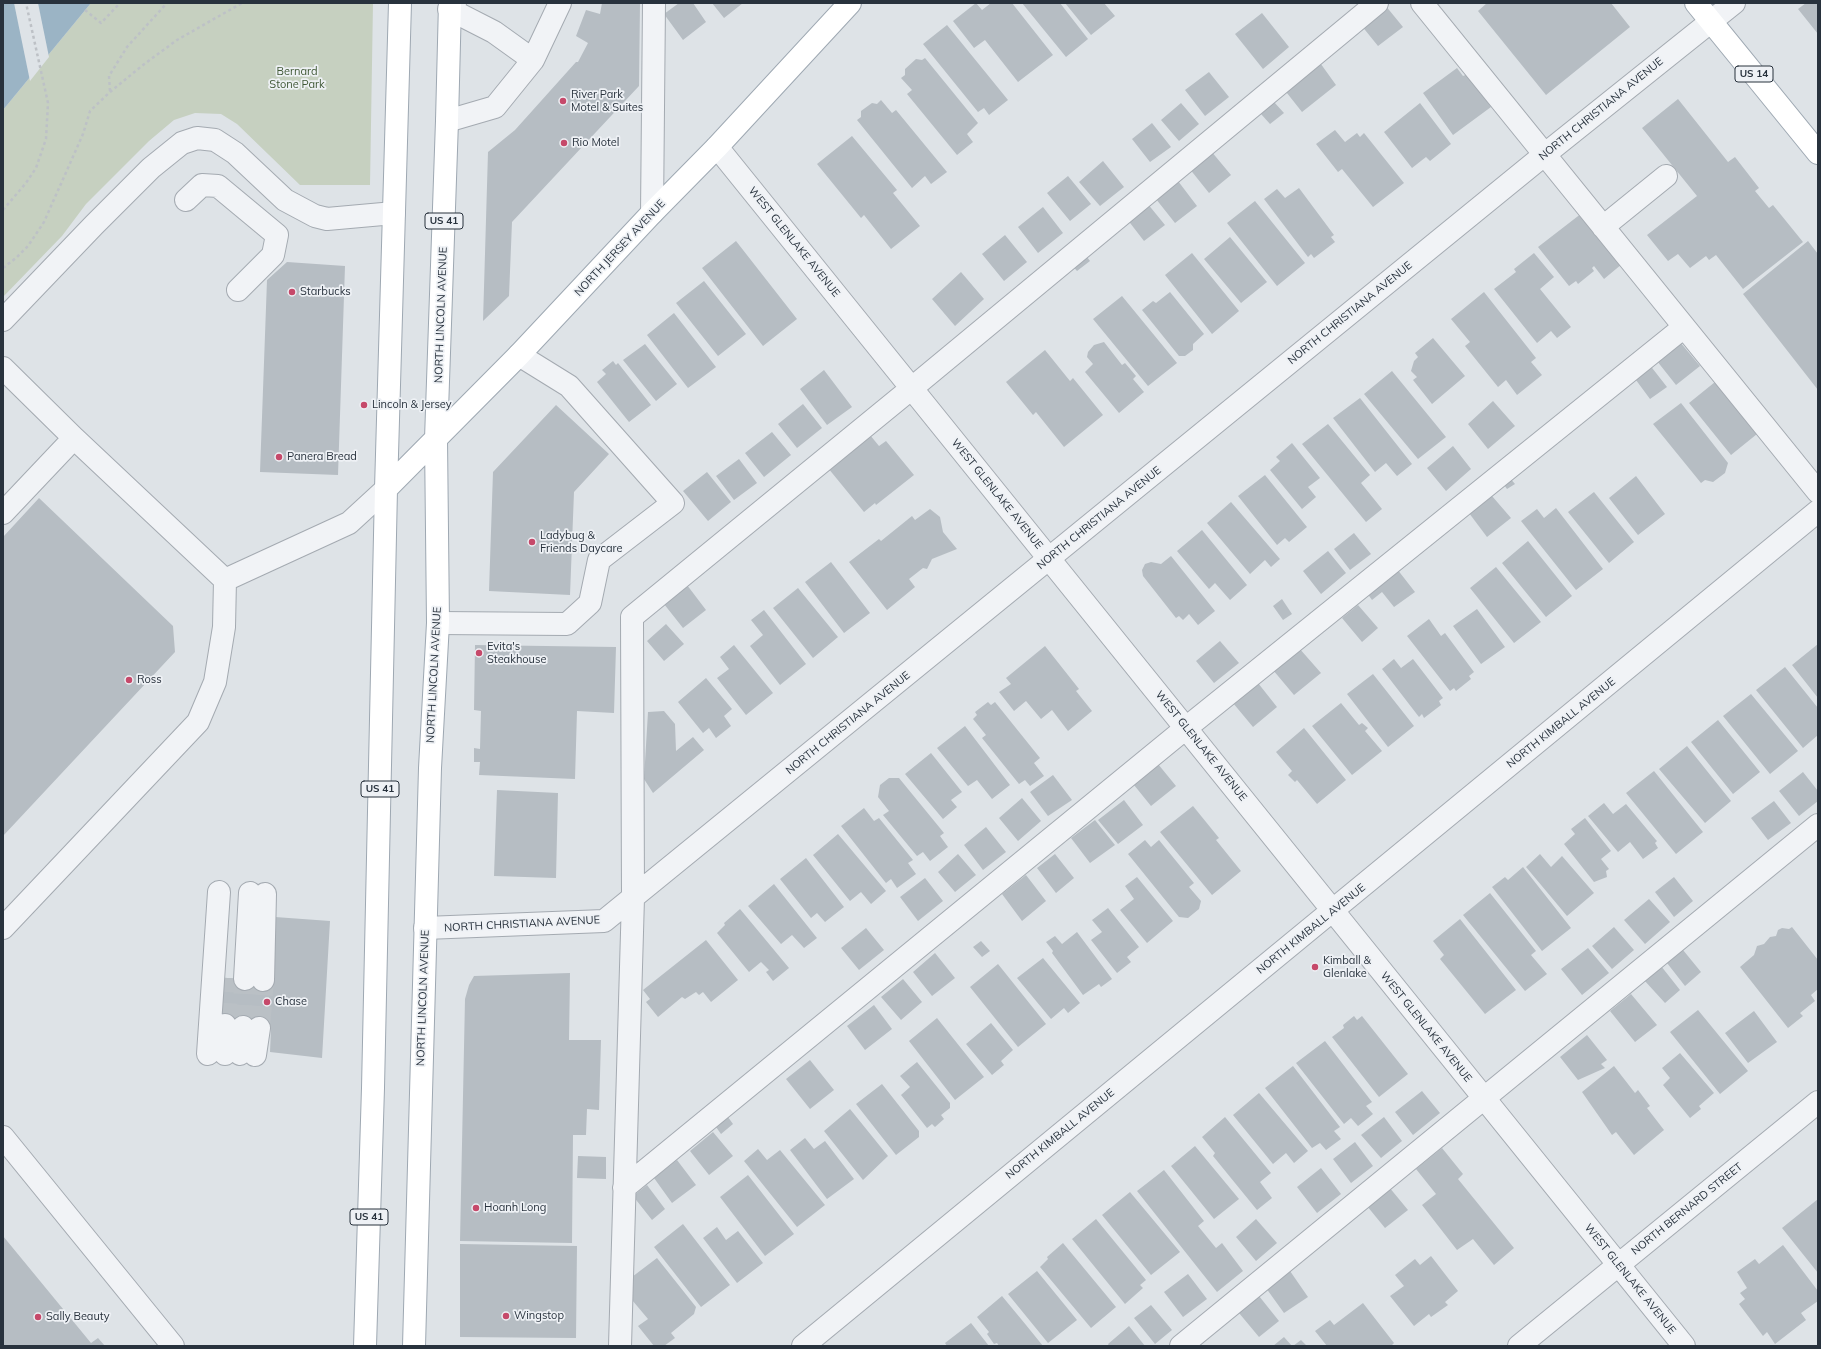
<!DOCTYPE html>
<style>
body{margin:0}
#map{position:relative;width:1821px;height:1349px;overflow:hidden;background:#dee3e7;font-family:Mulish,sans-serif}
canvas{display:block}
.frame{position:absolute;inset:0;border:4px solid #28323d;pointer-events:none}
</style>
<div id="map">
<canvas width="1821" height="1349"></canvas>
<div class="frame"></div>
</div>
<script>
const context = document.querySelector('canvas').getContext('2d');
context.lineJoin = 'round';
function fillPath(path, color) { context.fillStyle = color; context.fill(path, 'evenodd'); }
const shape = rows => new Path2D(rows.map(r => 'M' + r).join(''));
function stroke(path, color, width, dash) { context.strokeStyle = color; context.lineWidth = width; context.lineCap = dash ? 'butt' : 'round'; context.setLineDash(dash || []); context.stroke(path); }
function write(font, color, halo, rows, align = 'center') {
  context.font = font + ' Mulish,sans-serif'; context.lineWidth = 3.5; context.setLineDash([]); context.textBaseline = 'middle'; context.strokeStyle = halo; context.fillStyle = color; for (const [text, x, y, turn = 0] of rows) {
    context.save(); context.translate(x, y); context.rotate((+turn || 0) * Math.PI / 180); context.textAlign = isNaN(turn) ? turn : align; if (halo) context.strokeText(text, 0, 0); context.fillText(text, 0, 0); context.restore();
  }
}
fillPath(shape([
 [91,3,373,3,370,185,300,185,237,124,221,114,195,113,174,120,149,141,86,204,62,236,3,297,3,110]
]), '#c6d0c0');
fillPath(shape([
 [3,3,91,3,3,110]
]), '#9bb4c5');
fillPath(shape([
 [14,3,38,3,49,57,30,81]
]), '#dee3e7');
fillPath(shape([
 [602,3,640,3,639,86,512,222,509,296,483,321,488,152,515,130,576,62,578,62,588,43,576,36,586,10,600,14],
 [679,3,693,3,706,22,683,40,664,14],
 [712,3,743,3,724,18],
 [976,3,982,10,991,3,1012,3,1053,55,1018,82,985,40,974,48,953,21],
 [1022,3,1060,3,1088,39,1066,57],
 [1065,3,1104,3,1115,16,1091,35],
 [1487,3,1611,3,1630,27,1546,95,1478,11],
 [1806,3,1818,3,1818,34,1798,9],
 [1385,5,1403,27,1378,46,1361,25],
 [1262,13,1289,47,1263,69,1235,34],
 [947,25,1008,100,989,115,984,108,978,112,923,44],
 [925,58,978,123,967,134,973,142,957,155,907,94,912,90,901,78,905,75,905,69,916,59,922,60],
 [1318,60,1336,85,1302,112,1283,88],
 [1457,68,1463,76,1468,74,1491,107,1453,135,1423,93],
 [1209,72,1229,97,1205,116,1185,90],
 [1678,99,1728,162,1735,157,1759,188,1755,191,1769,208,1773,205,1803,242,1743,289,1716,255,1709,260,1706,256,1690,268,1678,254,1668,261,1647,235,1697,196,1642,128],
 [881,100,892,113,896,110,947,172,931,184,925,176,912,188,857,120,861,117,861,111,872,103,877,104],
 [1274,102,1284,113,1270,124,1261,114],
 [1181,103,1199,124,1179,141,1161,120],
 [1420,103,1451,144,1430,161,1426,157,1412,168,1384,132],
 [1152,123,1171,147,1150,162,1132,139],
 [1335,130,1345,142,1357,133,1360,137,1364,133,1404,183,1373,207,1342,169,1338,172,1316,144],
 [852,136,897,190,893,193,920,226,891,249,864,215,861,218,817,164],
 [1211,151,1231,175,1209,193,1189,168],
 [1103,161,1124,187,1100,206,1079,182],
 [1068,176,1091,204,1070,221,1047,193],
 [1178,181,1197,206,1175,223,1156,199],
 [1299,188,1334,235,1331,237,1335,242,1314,258,1311,254,1308,257,1264,199,1277,189,1285,198],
 [1255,201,1305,263,1277,286,1227,223],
 [1147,203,1165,225,1144,241,1127,219],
 [1043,207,1063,233,1038,253,1018,227],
 [1582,213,1622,264,1604,279,1594,266,1592,268,1594,271,1578,284,1576,281,1569,286,1538,247],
 [1005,235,1027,262,1004,281,982,254],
 [1230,237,1267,282,1241,303,1204,259],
 [736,241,797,319,763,346,702,268],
 [1808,241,1818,254,1818,390,1743,294],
 [1084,253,1090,261,1077,271,1070,263],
 [1192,253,1239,311,1212,334,1165,275],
 [1534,253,1554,277,1540,289,1571,327,1557,338,1551,331,1537,343,1494,289,1516,272,1514,269],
 [287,262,345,266,338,475,260,472,267,280],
 [961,272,984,299,955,326,932,299],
 [704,281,746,334,718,356,676,303],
 [1170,292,1204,334,1193,344,1193,350,1185,356,1179,356,1142,310,1153,301,1156,303],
 [1484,292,1536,358,1531,362,1542,375,1517,395,1506,380,1498,387,1465,346,1470,342,1451,319],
 [1122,296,1177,363,1148,386,1093,319],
 [674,313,716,367,688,388,647,335],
 [1433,338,1465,376,1432,404,1413,380,1417,377,1411,371,1414,361,1418,357,1415,353],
 [1104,342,1122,365,1125,363,1136,376,1133,379,1144,392,1119,413,1085,372,1093,364,1087,357,1088,352,1094,345],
 [1680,342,1700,366,1676,385,1657,361],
 [645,344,677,384,656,401,623,360],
 [1045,350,1070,381,1073,378,1103,415,1064,447,1036,412,1033,415,1006,382],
 [613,361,616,365,618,363,651,405,629,422,597,382,606,374,602,370],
 [1649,364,1667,387,1650,399,1633,376],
 [824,370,852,407,827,425,800,389],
 [1392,371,1446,437,1418,459,1364,394],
 [1715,382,1757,434,1731,455,1689,403],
 [1360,398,1412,464,1397,476,1386,463,1375,472,1333,418],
 [1493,401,1515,426,1488,449,1468,424],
 [1681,403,1728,463,1725,473,1713,482,1705,480,1701,483,1653,424],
 [803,404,822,428,797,448,778,424],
 [556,405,609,454,574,492,570,595,489,591,493,472],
 [1328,424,1370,475,1361,483,1382,509,1366,522,1302,444],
 [772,432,791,455,764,477,745,453],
 [870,435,879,446,886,441,914,475,876,505,875,503,864,512,828,468],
 [1292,443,1320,478,1308,487,1316,497,1302,509,1270,470,1280,461,1276,457],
 [1453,446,1471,469,1446,491,1427,468],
 [739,459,757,483,734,500,716,476],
 [707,472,731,502,708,521,683,491],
 [1265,475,1307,527,1289,542,1285,538,1277,545,1238,496],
 [1636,476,1665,514,1638,535,1609,498],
 [1509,477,1515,484,1507,489,1502,482],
 [1594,492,1634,542,1609,563,1568,512],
 [1492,496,1511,518,1487,537,1469,513],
 [39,498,173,626,175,652,3,836,3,537],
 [1231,502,1280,559,1271,567,1265,560,1250,574,1207,523],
 [1556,508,1603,569,1576,590,1521,521,1537,509,1544,518],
 [930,509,940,517,943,532,957,549,932,559,927,569,923,568,909,579,915,587,887,610,849,562,879,539,881,541,912,516,915,520],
 [1202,530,1247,585,1230,600,1215,583,1209,589,1177,551],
 [1354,533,1371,554,1350,570,1334,549],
 [1528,541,1572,596,1546,617,1502,563],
 [1328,551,1346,573,1321,594,1303,571],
 [1171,556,1215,611,1198,625,1189,614,1183,620,1179,616,1176,618,1143,576,1142,570,1145,564,1151,562,1161,564],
 [831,562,870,613,844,633,805,582],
 [1496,567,1541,622,1514,643,1470,588],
 [1397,569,1415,592,1394,607,1382,592,1372,600,1367,593],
 [687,585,706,610,683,628,664,604],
 [798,588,838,637,813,658,773,608],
 [1282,599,1292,614,1283,620,1273,606],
 [1358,605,1378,628,1362,642,1342,618],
 [1477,609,1505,647,1481,664,1453,626],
 [764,610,806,664,780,685,750,646,763,635,751,620],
 [1429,619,1441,636,1445,633,1474,672,1469,676,1471,679,1456,691,1454,688,1450,691,1407,636],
 [666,624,684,644,664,661,647,641],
 [1220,641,1239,663,1214,683,1196,661],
 [1818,644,1818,698,1792,665],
 [475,645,616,647,614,713,577,711,575,779,479,775,480,762,474,762,474,748,480,749,481,711,474,710],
 [734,645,773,693,746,715,717,678,729,669,720,657],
 [1045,646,1079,689,1076,691,1092,711,1068,731,1052,710,1041,719,1026,701,1014,711,999,692,1011,684,1006,678],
 [1299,648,1321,673,1294,695,1273,670],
 [1394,659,1401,668,1413,659,1443,698,1439,701,1441,705,1424,718,1422,714,1419,717,1382,669],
 [1785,667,1818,708,1818,735,1803,748,1756,690],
 [1373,674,1414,726,1388,747,1347,694],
 [706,678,732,709,724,716,731,726,716,738,709,728,703,733,678,702],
 [1258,683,1277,707,1253,727,1233,703],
 [1751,694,1798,751,1770,774,1723,716],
 [988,702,991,705,995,702,1040,758,1034,763,1044,776,1030,786,1025,780,1019,784,982,738,986,735,973,719,977,715,975,712],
 [1341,703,1359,725,1362,723,1368,728,1365,731,1382,751,1352,775,1312,726],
 [664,711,675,724,676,751,693,737,704,750,653,793,644,779,648,712],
 [1718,720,1760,772,1733,794,1691,742],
 [965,726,1010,785,992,799,977,780,968,786,937,748],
 [1304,728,1346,780,1317,804,1297,780,1295,782,1288,775,1292,771,1276,752],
 [1687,746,1731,801,1705,823,1659,769],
 [931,753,962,792,951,800,957,807,943,819,905,774],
 [1158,764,1176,786,1151,806,1134,785],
 [1654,771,1703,832,1676,854,1626,793],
 [1803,772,1818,791,1818,801,1799,816,1779,791],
 [1053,775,1072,800,1048,816,1030,792],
 [889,778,899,778,944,833,940,836,948,847,930,861,923,852,917,856,883,815,889,811,878,797,880,785],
 [497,790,558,793,556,878,494,876],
 [1022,798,1041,821,1018,841,999,818],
 [1124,800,1143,825,1118,844,1098,820],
 [1774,801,1791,823,1768,840,1751,818],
 [1604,803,1613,814,1626,804,1656,840,1657,841,1655,843,1658,848,1643,859,1630,842,1618,852,1588,816],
 [1193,806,1219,838,1216,840,1241,871,1212,895,1160,832],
 [864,808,874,821,879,818,913,860,908,863,916,874,897,888,891,879,886,883,841,826],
 [1585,818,1611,851,1601,859,1609,869,1606,871,1607,877,1594,882,1564,844,1575,834,1571,829],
 [1095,820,1115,845,1090,863,1071,838],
 [986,827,1006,852,983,870,964,845],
 [838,834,886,891,871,904,861,892,850,901,813,855],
 [1145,840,1151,847,1159,840,1194,883,1189,887,1201,901,1199,909,1188,918,1179,917,1128,854],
 [958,854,976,875,955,892,938,872],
 [1055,854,1074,878,1056,893,1037,868],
 [1540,854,1551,867,1562,856,1594,893,1567,916,1526,867],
 [806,858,844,907,825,922,817,913,811,918,780,879],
 [1523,867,1571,928,1542,951,1492,887,1505,877,1508,880],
 [1026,875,1046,901,1022,921,1002,894],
 [1137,877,1173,921,1147,943,1120,910,1134,899,1125,886],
 [1674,877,1693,901,1674,917,1655,892],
 [925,878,943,901,918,921,900,897],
 [774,884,817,938,804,948,792,935,781,944,748,906],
 [1490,893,1536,951,1531,955,1547,974,1525,991,1463,915],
 [1649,899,1670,922,1645,944,1624,920],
 [1108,908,1139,947,1127,957,1131,962,1117,973,1091,940,1102,932,1092,920],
 [740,909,789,968,773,981,766,972,769,970,761,962,749,972,717,933,725,925,724,923],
 [275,917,330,921,322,1058,270,1052,271,1029,207,1024,210,977,245,979],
 [1460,919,1516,990,1485,1014,1440,959,1444,955,1433,941],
 [1614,927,1634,950,1612,969,1592,946],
 [1792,927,1818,960,1818,989,1811,995,1815,1001,1800,1013,1803,1016,1788,1028,1740,967,1754,955,1757,946,1764,944,1770,937,1776,936,1778,930,1782,928,1789,929],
 [866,928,884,950,859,970,841,948],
 [1077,932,1112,979,1101,987,1099,984,1083,995,1052,953,1053,951,1046,942,1055,936,1062,944],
 [706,940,738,980,711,1002,703,992,699,995,696,992,685,999,682,997,658,1017,646,1002,650,999,643,990],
 [981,941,990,951,982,957,973,947],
 [1588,948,1609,973,1582,995,1561,969],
 [1683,950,1701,972,1685,986,1667,963],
 [935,953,955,978,932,996,913,972],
 [1043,958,1080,1003,1068,1013,1064,1008,1051,1019,1017,978],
 [998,964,1046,1024,1018,1047,970,987],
 [1661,966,1680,990,1665,1003,1644,980],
 [570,973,569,1040,601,1040,599,1110,587,1109,586,1135,573,1135,572,1243,460,1241,465,999,469,985,474,976],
 [903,979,922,1002,901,1020,881,997],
 [1631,994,1657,1025,1635,1042,1610,1011],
 [874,1005,892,1029,865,1050,847,1026],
 [1698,1010,1748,1071,1720,1094,1670,1032],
 [1754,1011,1777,1042,1748,1063,1725,1033],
 [1354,1016,1357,1020,1362,1016,1408,1074,1379,1097,1332,1037,1344,1028,1343,1025],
 [937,1018,984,1077,955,1100,909,1041],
 [991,1023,1013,1050,1001,1061,1004,1065,992,1075,966,1044],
 [1587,1035,1607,1060,1601,1064,1605,1068,1578,1080,1560,1057],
 [1325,1041,1372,1102,1366,1106,1373,1114,1358,1126,1351,1118,1344,1124,1296,1063],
 [1680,1053,1714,1093,1699,1106,1701,1109,1690,1118,1663,1085,1670,1078,1662,1068],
 [810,1060,834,1090,810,1109,786,1079],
 [917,1062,950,1103,950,1108,941,1115,944,1119,935,1127,932,1124,927,1128,901,1095,910,1087,900,1076],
 [1293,1066,1340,1127,1334,1131,1341,1139,1326,1150,1320,1143,1312,1148,1265,1088],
 [1614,1066,1635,1093,1638,1090,1650,1106,1647,1108,1664,1130,1634,1155,1616,1132,1612,1135,1582,1092],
 [882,1084,919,1131,919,1137,896,1155,856,1104],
 [1422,1091,1440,1113,1413,1135,1395,1112],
 [1259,1093,1308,1151,1294,1163,1286,1153,1273,1164,1233,1115],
 [850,1109,888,1156,863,1180,824,1131],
 [728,1117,733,1124,721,1134,716,1127],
 [1225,1117,1271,1173,1260,1182,1272,1198,1257,1210,1213,1156,1215,1153,1202,1137],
 [1384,1117,1402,1141,1381,1158,1361,1135],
 [713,1132,733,1156,709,1175,690,1151],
 [805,1138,814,1149,825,1141,854,1179,827,1199,790,1150],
 [1355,1142,1373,1166,1351,1183,1333,1159],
 [1195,1146,1239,1199,1214,1219,1171,1166],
 [1442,1148,1463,1174,1458,1179,1514,1248,1494,1265,1473,1239,1457,1250,1422,1205,1436,1194,1416,1169],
 [758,1149,767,1160,780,1150,825,1205,797,1227,744,1161],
 [578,1156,606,1157,606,1179,577,1178],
 [677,1160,696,1185,672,1203,654,1178],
 [1321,1168,1341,1194,1317,1213,1297,1187],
 [1164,1170,1204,1221,1198,1226,1216,1248,1222,1243,1243,1271,1217,1292,1137,1191],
 [748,1175,794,1234,765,1256,720,1197],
 [647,1185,665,1209,652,1220,633,1196],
 [1389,1187,1408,1210,1385,1228,1367,1206],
 [1130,1192,1180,1252,1151,1275,1102,1215],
 [1818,1199,1818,1273,1782,1228],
 [1096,1219,1146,1280,1140,1285,1143,1288,1125,1304,1072,1239],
 [1256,1219,1277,1243,1256,1261,1236,1237],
 [683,1224,730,1285,701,1307,654,1247],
 [717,1227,726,1240,738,1231,763,1263,737,1283,703,1238],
 [3,1236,91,1343,98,1338,105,1346,3,1346],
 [1063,1243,1116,1307,1091,1328,1040,1267,1048,1259,1047,1257],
 [460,1244,577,1246,576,1338,460,1337],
 [1783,1245,1818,1291,1818,1301,1801,1313,1806,1320,1775,1344,1767,1332,1763,1336,1739,1304,1745,1299,1740,1293,1747,1288,1737,1272,1755,1259,1759,1264],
 [1431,1256,1458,1291,1445,1302,1448,1305,1431,1317,1429,1314,1414,1326,1390,1296,1404,1286,1395,1275,1415,1259,1420,1265],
 [657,1258,696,1307,694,1314,671,1333,675,1338,664,1346,654,1346,638,1326,648,1319,627,1294,628,1280],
 [1037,1271,1077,1320,1048,1343,1008,1294],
 [1290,1271,1308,1297,1284,1313,1266,1288],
 [1188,1274,1207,1299,1183,1317,1164,1292],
 [1002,1296,1026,1325,1043,1346,999,1346,997,1343,994,1344,987,1334,989,1332,977,1317],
 [1259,1296,1279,1321,1259,1337,1239,1313],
 [1363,1303,1394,1343,1391,1346,1327,1346,1315,1331,1330,1320,1334,1325],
 [1151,1305,1172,1330,1155,1344,1134,1318],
 [971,1323,989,1346,947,1346,945,1343],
 [1129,1326,1145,1346,1109,1346,1108,1344],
 [1284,1337,1292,1346,1273,1346],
 [1301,1340,1307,1346,1293,1346]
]), '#b6bdc3');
stroke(shape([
 [225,1025,228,978],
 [243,1027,245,979],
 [259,1028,263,980]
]), '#bac0c5', 22, [22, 11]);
const minor = shape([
 [1422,3,1818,492],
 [533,60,560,3],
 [447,121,495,107,533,60,494,32,449,9,455,3],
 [717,147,1684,1346],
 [186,200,202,185,218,186,277,235,273,255,238,290],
 [652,213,654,3],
 [1603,227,1666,176],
 [3,320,94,225,151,168,182,143,197,138,215,140,235,153,285,200,315,216,327,219,394,213],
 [3,368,74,438,225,580,224,627,215,682,198,722,3,928],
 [3,513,74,438],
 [225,580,349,523,386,489],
 [438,623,567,624,590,603,599,560,673,503,569,386,519,355],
 [425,928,604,921,1544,155,1734,3],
 [245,979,250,893],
 [263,980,265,894],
 [225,1025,225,1054],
 [208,1054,219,892],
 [240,1054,243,1027],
 [255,1055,259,1028],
 [3,1137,173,1346],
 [624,1188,1186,728,1684,327],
 [620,1346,633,898,632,617,912,388,1377,3],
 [803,1346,1818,511],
 [1181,1346,1818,825],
 [1519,1346,1818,1102]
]);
const major = shape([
 [1696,3,1818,153],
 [386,489,519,355,652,213,717,147,850,3],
 [365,1346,373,1088,386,489,400,3],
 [414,1346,430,768,438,623,436,439,447,121,450,3]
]);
stroke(minor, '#a4aab1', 24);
stroke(major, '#9ea8b2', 24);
stroke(shape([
 [85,10,101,23,120,3],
 [110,91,109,76,127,47,167,3],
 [3,210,26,183,36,168,46,139,48,103,26,3],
 [3,268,16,258,28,246,44,222,83,134,90,111,110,92,143,65,177,40,242,3]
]), '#bdc1c6', 2.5, [3, 3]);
stroke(minor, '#f1f3f6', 22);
stroke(major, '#fff', 22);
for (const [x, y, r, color] of [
 [563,101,4,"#c6496a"],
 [564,143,4,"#c6496a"],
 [292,292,4,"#c6496a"],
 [364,405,4,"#c6496a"],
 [279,457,4,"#c6496a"],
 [532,542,4,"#c6496a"],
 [479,653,4,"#c6496a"],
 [129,680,4,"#c6496a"],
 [1315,967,4,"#c6496a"],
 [267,1002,4,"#c6496a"],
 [476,1208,4,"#c6496a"],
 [506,1316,4,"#c6496a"],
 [38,1317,4,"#c6496a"]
]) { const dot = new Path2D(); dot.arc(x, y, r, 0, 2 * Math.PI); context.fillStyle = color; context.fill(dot); stroke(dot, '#eef1f5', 1.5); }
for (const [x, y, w] of [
 [1754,74,38],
 [444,221,38],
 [380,789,38],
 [369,1217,38]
]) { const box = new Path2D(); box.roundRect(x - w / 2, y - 8, w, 16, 3); context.fillStyle = '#eef1f5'; context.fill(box); stroke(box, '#28323d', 1); }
write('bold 10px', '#28323d', null, [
 ["US 14",1754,74],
 ["US 41",444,221],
 ["US 41",380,789],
 ["US 41",369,1217]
]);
write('11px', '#405836', '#eef1f5', [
 ["Bernard",297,72],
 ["Stone Park",297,85]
]);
write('11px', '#28323d', '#eef1f5', [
 ["River Park",571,95],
 ["Motel & Suites",571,108],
 ["Rio Motel",572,143],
 ["Starbucks",300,292],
 ["Lincoln & Jersey",372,405],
 ["Panera Bread",287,457],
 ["Ladybug &",540,536],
 ["Friends Daycare",540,549],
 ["Evita's",487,647],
 ["Steakhouse",487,660],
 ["Ross",137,680],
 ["Kimball &",1323,961],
 ["Glenlake",1323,974],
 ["Chase",275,1002],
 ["Hoanh Long",484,1208],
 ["Wingstop",514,1316],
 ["Sally Beauty",46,1317]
], 'left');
write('11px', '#28323d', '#eef1f5', [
 ["NORTH CHRISTIANA AVENUE",1601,109,-39],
 ["WEST GLENLAKE AVENUE",794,242,51],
 ["NORTH JERSEY AVENUE",620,248,-47],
 ["NORTH CHRISTIANA AVENUE",1350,313,-39],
 ["NORTH LINCOLN AVENUE",441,315,-88],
 ["WEST GLENLAKE AVENUE",997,494,51],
 ["NORTH CHRISTIANA AVENUE",1099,518,-39],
 ["NORTH LINCOLN AVENUE",434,675,-87],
 ["NORTH CHRISTIANA AVENUE",848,723,-39],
 ["NORTH KIMBALL AVENUE",1561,723,-39],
 ["WEST GLENLAKE AVENUE",1201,746,51],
 ["NORTH CHRISTIANA AVENUE",522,924,-3],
 ["NORTH KIMBALL AVENUE",1311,929,-39],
 ["NORTH LINCOLN AVENUE",423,998,-88],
 ["WEST GLENLAKE AVENUE",1426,1027,51],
 ["NORTH KIMBALL AVENUE",1060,1134,-39],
 ["NORTH BERNARD STREET",1687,1209,-39],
 ["WEST GLENLAKE AVENUE",1630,1279,51]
]);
</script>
